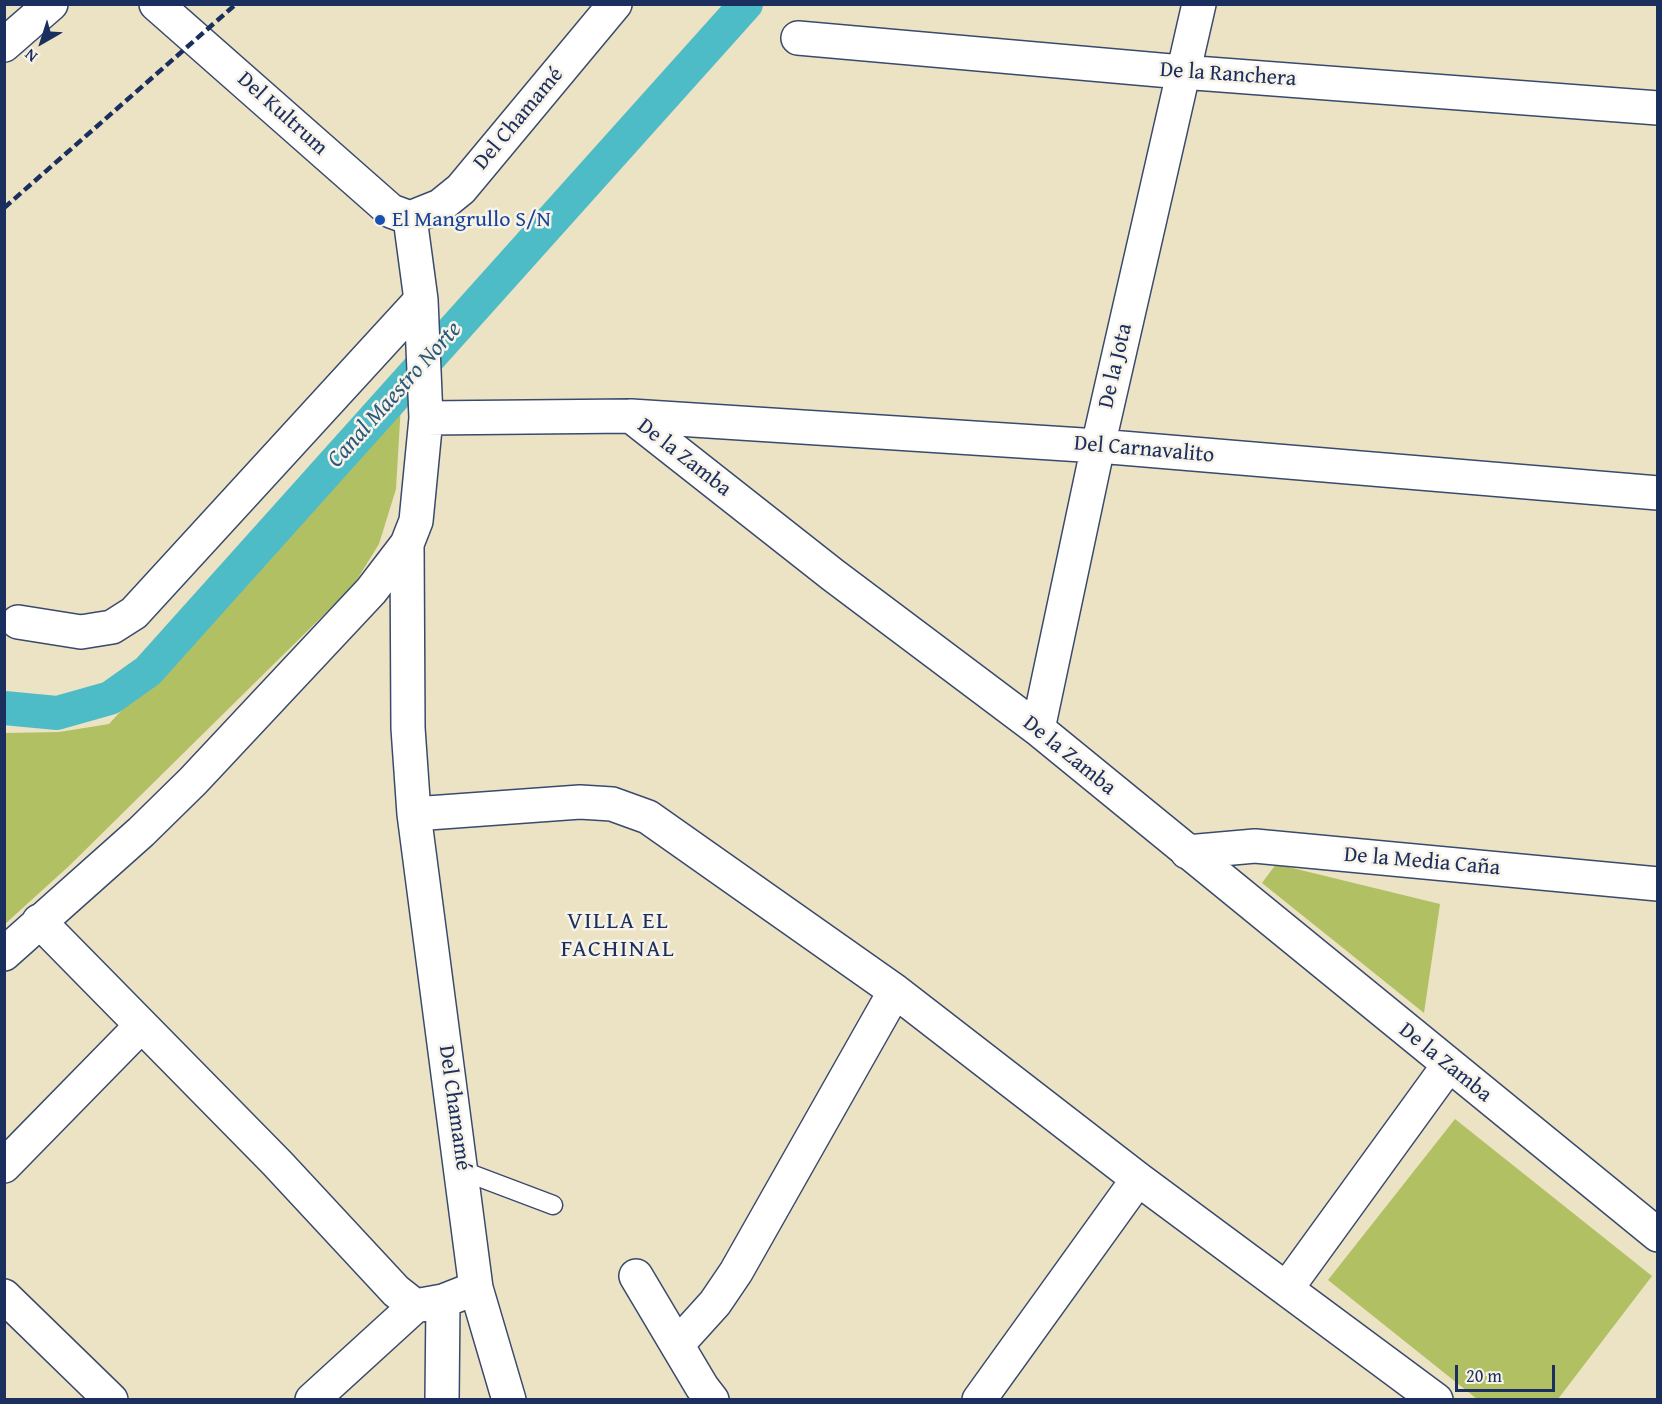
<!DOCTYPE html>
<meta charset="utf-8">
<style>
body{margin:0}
#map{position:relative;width:1662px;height:1404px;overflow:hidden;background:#ebe3c4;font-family:"Gentium Book Plus",serif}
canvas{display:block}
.frame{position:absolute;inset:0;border:6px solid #1b2f5e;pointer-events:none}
.north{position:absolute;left:12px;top:12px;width:60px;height:60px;-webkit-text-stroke:4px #f7f3e8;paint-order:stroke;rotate:219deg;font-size:16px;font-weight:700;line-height:24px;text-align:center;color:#1b2f5e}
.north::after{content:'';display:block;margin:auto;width:21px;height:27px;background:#1b2f5e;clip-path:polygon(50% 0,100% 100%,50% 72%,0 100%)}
.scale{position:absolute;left:1455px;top:1365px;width:100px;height:27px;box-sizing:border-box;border:3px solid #1b2f5e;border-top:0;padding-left:8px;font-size:18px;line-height:21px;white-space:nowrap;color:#1b2f5e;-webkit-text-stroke:4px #f7f3e8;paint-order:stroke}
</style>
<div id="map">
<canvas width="1662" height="1404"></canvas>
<div class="frame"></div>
<div class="north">N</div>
<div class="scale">20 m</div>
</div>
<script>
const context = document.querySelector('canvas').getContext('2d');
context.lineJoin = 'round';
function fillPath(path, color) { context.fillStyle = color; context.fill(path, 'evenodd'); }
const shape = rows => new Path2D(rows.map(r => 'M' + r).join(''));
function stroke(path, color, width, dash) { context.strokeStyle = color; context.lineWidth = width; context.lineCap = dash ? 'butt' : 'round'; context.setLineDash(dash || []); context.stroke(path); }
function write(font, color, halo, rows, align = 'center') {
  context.font = font + ' "Gentium Book Plus",serif'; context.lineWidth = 5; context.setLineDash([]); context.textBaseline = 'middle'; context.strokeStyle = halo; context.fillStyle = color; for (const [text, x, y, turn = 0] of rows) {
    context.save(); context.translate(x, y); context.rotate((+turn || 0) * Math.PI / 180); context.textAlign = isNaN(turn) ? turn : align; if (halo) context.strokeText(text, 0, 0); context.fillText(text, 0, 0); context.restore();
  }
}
fillPath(shape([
 [401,404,396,489,379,544,353,586,69,866,5,924,5,733,59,732,109,724],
 [1276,864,1440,904,1424,1013,1262,883],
 [1455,1119,1652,1276,1558,1399,1477,1399,1328,1280]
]), '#b1c063');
stroke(shape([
 [4,708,57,713,110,698,148,671,746,4]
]), '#4ebcc7', 34);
const lane = shape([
 [463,1171,553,1205]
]);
const street = shape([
 [156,4,391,211,410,218],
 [798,38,1182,72,1658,108],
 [4,45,51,4],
 [410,218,440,206,461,189,615,4],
 [631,416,833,575,1038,729,1658,1235],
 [426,418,631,416,1098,446,1658,493],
 [407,544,408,728,414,814,476,1288,509,1400],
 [18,622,81,632,112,627,134,613,421,300],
 [1038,729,1098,446,1199,4],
 [414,814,580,802,612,804,648,817,895,991,1138,1179,1436,1400],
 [1187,852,1255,846,1658,884],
 [39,921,277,1163,396,1291,415,1306,443,1301,476,1288],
 [4,954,141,832,193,781,371,591,407,544,416,521,426,418,421,300,410,218],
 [4,1166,140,1027],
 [636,1276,702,1387,712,1400],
 [1287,1288,1448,1066],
 [4,1296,111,1400],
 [677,1345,715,1303,736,1272,895,991],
 [312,1400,415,1306],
 [442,1400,443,1301],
 [979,1400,1138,1179]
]);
stroke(lane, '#3a4a6d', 21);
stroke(street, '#3a4a6d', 36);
stroke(lane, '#fff', 18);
stroke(street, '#fff', 33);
stroke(shape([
 [4,208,236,4]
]), '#1b2f5e', 4.5, [9, 4.5]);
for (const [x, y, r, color] of [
 [380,220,6,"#1a4fb4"]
]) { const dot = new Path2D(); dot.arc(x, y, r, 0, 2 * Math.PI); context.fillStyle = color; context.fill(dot); stroke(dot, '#f7f3e8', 2); }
write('22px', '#1b2f5e', '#f7f3e8', [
 ["De la Ranchera",1228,75,4],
 ["Del Kultrum",282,114,42],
 ["Del Chamamé",519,119,-50],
 ["De la Jota",1116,366,-77],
 ["Del Carnavalito",1144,450,5],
 ["De la Zamba",684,458,38],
 ["De la Zamba",1069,756,39],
 ["De la Media Caña",1422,862,5],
 ["De la Zamba",1445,1063,39],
 ["Del Chamamé",454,1108,82]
]);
write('22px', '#164399', '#f7f3e8', [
 ["El Mangrullo S/N",392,220]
], 'left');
write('italic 24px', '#2a597e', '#f7f3e8', [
 ["Canal Maestro Norte",395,395,-48]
]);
context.letterSpacing = '1.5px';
write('24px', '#1b2f5e', '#f7f3e8', [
 ["VILLA EL",618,922],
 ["FACHINAL",618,950]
]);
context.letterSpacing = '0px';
</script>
